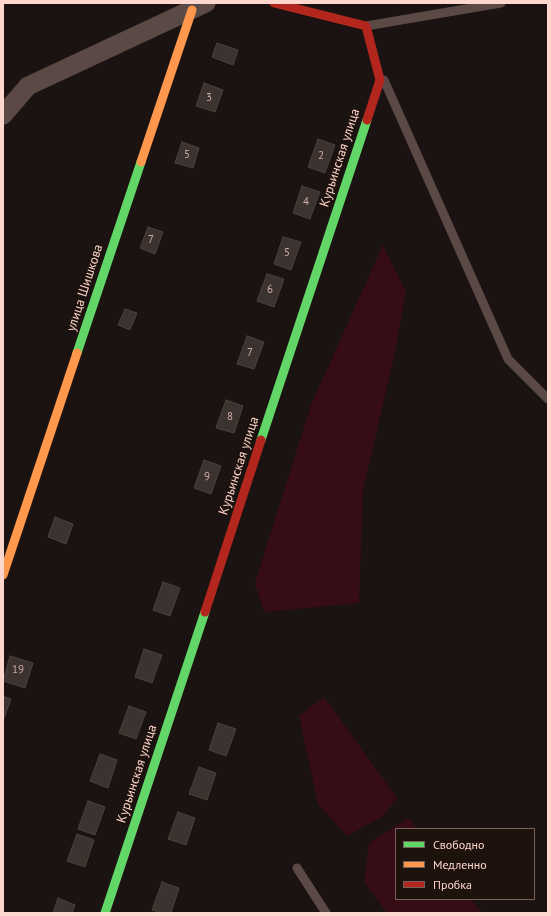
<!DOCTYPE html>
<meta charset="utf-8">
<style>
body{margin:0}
#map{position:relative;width:551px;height:916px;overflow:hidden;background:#1a1311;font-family:"PT Sans",sans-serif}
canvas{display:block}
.frame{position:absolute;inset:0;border:4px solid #fdd6cd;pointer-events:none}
.legend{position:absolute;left:395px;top:828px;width:140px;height:72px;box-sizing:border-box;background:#1e120d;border:1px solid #77605a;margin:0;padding:5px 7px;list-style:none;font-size:12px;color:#fdd6cd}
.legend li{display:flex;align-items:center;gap:8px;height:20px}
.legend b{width:20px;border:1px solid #77605a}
</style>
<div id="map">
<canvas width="551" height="916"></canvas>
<div class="frame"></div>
<ul class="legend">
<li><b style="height:5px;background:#63d668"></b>Свободно</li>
<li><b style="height:5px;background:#ff974d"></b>Медленно</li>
<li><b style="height:5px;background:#b3261e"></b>Пробка</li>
</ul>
</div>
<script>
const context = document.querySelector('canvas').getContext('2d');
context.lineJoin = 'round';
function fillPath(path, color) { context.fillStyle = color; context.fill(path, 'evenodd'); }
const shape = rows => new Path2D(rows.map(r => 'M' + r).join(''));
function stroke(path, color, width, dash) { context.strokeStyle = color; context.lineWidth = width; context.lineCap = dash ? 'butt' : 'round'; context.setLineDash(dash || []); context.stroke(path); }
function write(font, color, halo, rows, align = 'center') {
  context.font = font + ' "PT Sans",sans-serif'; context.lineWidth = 3; context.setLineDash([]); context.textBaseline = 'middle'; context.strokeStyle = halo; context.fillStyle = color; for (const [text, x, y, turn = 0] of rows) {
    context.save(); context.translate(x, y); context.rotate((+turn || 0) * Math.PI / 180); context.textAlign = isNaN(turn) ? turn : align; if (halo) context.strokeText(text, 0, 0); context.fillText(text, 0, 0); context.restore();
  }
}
fillPath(shape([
 [383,245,406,291,394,357,363,490,359,603,264,612,255,583,311,405],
 [324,697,397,798,382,817,347,836,318,804,299,716],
 [409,818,417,829,396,829,396,899,471,899,482,913,387,913,364,882,369,843]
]), '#360c17');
const building = shape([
 [217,43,238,50,233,65,212,57,217,43],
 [204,83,223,90,215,112,196,106,204,83],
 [318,139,335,145,325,173,308,167,318,139],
 [182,142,199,148,193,168,175,163,182,142],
 [302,186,320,192,310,219,293,213,302,186],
 [148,227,163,232,155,254,140,248,148,227],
 [283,237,301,242,291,270,274,264,283,237],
 [267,274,284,279,274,307,257,301,267,274],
 [125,309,137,313,130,330,118,325,125,309],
 [247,336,264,342,254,369,237,364,247,336],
 [226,400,243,406,234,433,216,428,226,400],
 [204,460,221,466,211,494,194,488,204,460],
 [55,517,73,524,66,544,48,537,55,517],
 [163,582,180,588,170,616,153,610,163,582],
 [144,649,162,655,152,683,135,677,144,649],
 [10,656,33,663,25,688,3,681,10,656],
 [3,696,11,699,3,721,3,696],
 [129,706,146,712,136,739,119,733,129,706],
 [218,723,236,729,226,756,209,750,218,723],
 [100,754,117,760,108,788,90,781,100,754],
 [199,767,216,773,207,800,189,794,199,767],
 [88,801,105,807,95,835,78,829,88,801],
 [178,812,195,818,186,845,168,839,178,812],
 [77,834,94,840,85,867,67,861,77,834],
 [162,882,179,888,171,913,162,913,152,910,162,882],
 [58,898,75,905,72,913,53,913,58,898]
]);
fillPath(building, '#3c322f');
stroke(building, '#4e403b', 1);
stroke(shape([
 [366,26,501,3],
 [384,80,508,359,548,399],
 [297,868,326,913]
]), '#5b4946', 9);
stroke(shape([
 [3,115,28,86,206,3]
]), '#5b4946', 19);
stroke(shape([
 [77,353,141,162],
 [261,440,367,120],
 [105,913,205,612]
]), '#63d668', 9);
stroke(shape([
 [141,162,192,10],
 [3,575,77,353]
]), '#ff974d', 9);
stroke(shape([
 [274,3,366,26,380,80,367,120],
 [205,612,261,440]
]), '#b3261e', 9);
write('11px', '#cdada6', null, [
 ["3",209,98],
 ["5",187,155],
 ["2",321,156],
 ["4",306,202],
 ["7",151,240],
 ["5",287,253],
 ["6",270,290],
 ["7",250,353],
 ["8",230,417],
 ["9",207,477],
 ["19",18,670]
]);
write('13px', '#fdd6cd', '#1e120d', [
 ["Курьинская улица",340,158,-72],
 ["улица Шишкова",85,288,-72],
 ["Курьинская улица",239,466,-72],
 ["Курьинская улица",137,774,-72]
]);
</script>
